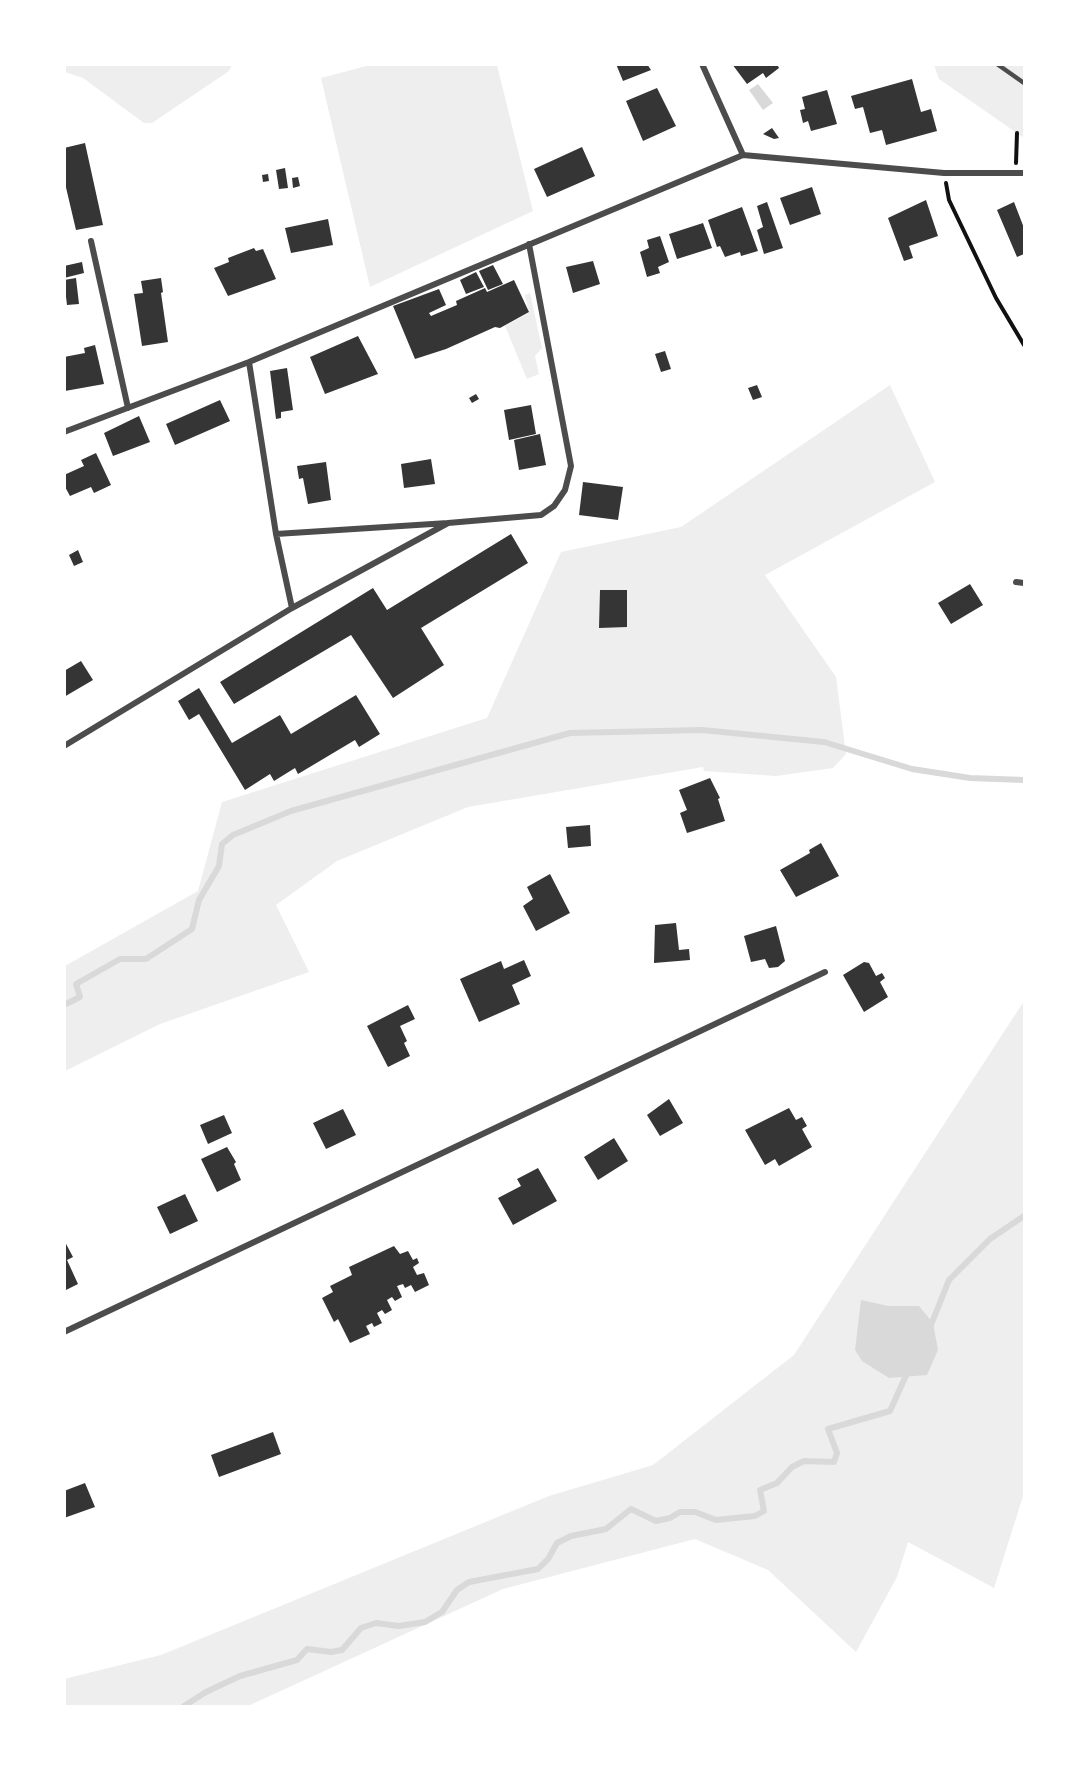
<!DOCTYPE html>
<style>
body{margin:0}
#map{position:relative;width:1089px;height:1771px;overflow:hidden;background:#fff;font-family:Poppins,sans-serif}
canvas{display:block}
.frame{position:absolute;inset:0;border:66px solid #fff;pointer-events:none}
</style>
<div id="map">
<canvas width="1089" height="1771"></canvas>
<div class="frame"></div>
</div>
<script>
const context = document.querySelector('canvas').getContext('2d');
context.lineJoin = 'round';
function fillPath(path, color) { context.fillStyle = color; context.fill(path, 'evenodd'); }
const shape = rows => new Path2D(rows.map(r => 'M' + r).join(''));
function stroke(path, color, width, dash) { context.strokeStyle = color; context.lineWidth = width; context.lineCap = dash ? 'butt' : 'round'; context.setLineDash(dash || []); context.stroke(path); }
fillPath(shape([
 [374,64,497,65,533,211,370,287,321,78],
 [64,65,65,64,232,65,229,71,152,123,144,123,83,78,65,72],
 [934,65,1024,65,1024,138,939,79],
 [530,293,542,348,535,356,539,374,527,379,505,326,529,313,525,295],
 [890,385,935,482,765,575,836,677,846,754,833,768,776,776,704,771,703,767,468,807,337,861,276,905,309,972,160,1024,65,1071,65,966,198,891,222,802,487,718,561,552,681,527],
 [1024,1001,1024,1493,994,1588,908,1542,897,1577,856,1652,768,1570,695,1539,503,1589,248,1706,65,1706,64,1679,161,1655,549,1496,653,1465,794,1355]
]), '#eee');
fillPath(shape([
 [758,84,773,103,763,110,749,90],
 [861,1300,888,1306,919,1306,933,1323,938,1350,927,1375,889,1378,862,1361,855,1350]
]), '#d9d9d9');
stroke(shape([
 [64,1005,80,997,76,984,120,959,146,959,192,929,199,900,219,866,222,844,233,835,291,811,570,733,702,730,824,742,912,769,970,778,1024,780],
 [929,1330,949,1280,990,1239,1024,1216],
 [184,1706,206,1692,240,1676,297,1660,307,1649,331,1652,342,1650,361,1628,376,1623,399,1626,425,1622,442,1612,457,1590,469,1582,538,1569,548,1559,557,1543,571,1536,606,1529,631,1509,656,1521,670,1518,680,1512,695,1512,716,1520,755,1516,764,1511,760,1490,777,1483,792,1467,804,1461,834,1462,837,1453,828,1429,890,1411,908,1371]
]), '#d9d9d9', 6);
fillPath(shape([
 [616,64,647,64,651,70,623,81],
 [732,64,777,64,779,68,766,78,763,73,747,84],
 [912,79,921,112,931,109,937,131,886,145,882,130,870,133,863,107,855,109,851,96],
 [657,88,676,126,643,141,626,101],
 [827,90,837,124,811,131,808,121,803,123,800,110,805,109,802,97],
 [772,128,779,138,774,139,763,134],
 [85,143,103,225,76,230,64,179,64,148],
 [582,147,595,176,547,197,534,169],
 [285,168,288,188,279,189,276,170],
 [268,174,269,181,263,182,262,175],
 [298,177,300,186,293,188,292,178],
 [812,187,821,214,790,225,780,198],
 [926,200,938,236,909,246,913,258,904,261,888,218],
 [767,202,783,248,764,254,757,230,763,227,757,206],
 [1014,202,1024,228,1024,254,1017,257,997,210],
 [742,207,758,251,741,256,740,252,725,257,720,246,717,247,708,220],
 [328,219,333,245,291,253,285,228],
 [703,223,712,248,677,259,669,234],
 [660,236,669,262,658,267,660,273,647,277,640,252,649,248,647,240],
 [254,248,256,251,263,249,276,279,228,296,214,268,229,262,228,258],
 [593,261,600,284,573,293,566,267],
 [82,262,84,273,64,278,64,266],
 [493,265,503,284,488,290,479,271],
 [476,272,484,287,466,294,460,280],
 [76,278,79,304,67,305,64,280],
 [161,278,163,292,161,293,168,342,142,346,134,294,143,293,141,281],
 [514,280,529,312,500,328,495,327,446,349,415,359,393,306,439,289,446,305,429,313,431,316,457,305,456,301,485,288,487,292],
 [358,336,378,374,325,394,310,357],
 [95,345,104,384,65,391,64,357,85,353,84,348],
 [665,351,671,369,661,372,655,354],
 [287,368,293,410,281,412,281,418,276,419,270,371],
 [757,385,762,397,753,400,748,388],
 [476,394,479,399,472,403,469,398],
 [220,400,230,421,175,445,166,424],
 [531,405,536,434,509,440,504,410],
 [139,416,150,442,113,456,104,433],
 [540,434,546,465,519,470,514,440],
 [96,453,111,485,94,493,91,487,70,496,64,485,64,475,84,466,81,460],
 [431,459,435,484,404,488,401,464],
 [326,462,331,500,308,504,303,478,299,479,297,466],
 [583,482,623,487,618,520,579,515],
 [511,534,528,563,421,628,444,665,393,698,351,635,234,704,220,682,373,588,387,610],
 [78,550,83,562,74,566,69,555],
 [970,584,983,605,951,624,938,603],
 [600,590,627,590,627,627,599,628],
 [81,661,93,680,64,697,64,671],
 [199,688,232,743,280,715,291,734,356,695,380,734,359,747,355,740,298,774,295,768,274,781,270,774,245,790,199,714,189,720,178,701],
 [710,778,720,798,718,799,725,821,687,833,680,813,687,810,679,790],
 [590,825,591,846,568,848,566,827],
 [821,843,839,876,796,897,780,870,810,853,809,850],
 [550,874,570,913,536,931,523,906,533,899,527,887],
 [676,923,679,950,689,949,690,960,654,963,655,925],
 [776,926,785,961,778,967,769,968,765,959,751,962,744,936],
 [524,960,531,976,512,985,520,1004,479,1022,460,979,501,961,504,969],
 [864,962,869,963,876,976,882,973,885,978,880,982,888,997,864,1012,843,975],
 [408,1005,415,1019,400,1026,407,1041,404,1043,410,1056,388,1067,367,1026],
 [669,1099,683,1123,660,1136,647,1115],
 [789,1108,796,1120,802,1117,807,1126,802,1129,812,1147,779,1166,775,1159,765,1165,745,1130],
 [343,1109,356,1135,326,1149,313,1123],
 [224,1115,232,1133,208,1144,200,1125],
 [614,1138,628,1161,598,1180,584,1157],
 [227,1147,236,1162,234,1164,241,1180,217,1192,201,1159],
 [538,1168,557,1201,513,1225,498,1198,521,1186,517,1179],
 [185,1194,198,1221,170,1234,157,1207],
 [64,1240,73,1257,67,1260,78,1284,64,1291],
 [394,1246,400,1254,408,1251,413,1260,417,1258,419,1263,413,1267,417,1275,424,1273,429,1285,415,1292,411,1285,405,1288,403,1284,397,1286,402,1297,395,1301,392,1297,387,1300,392,1310,385,1314,382,1310,377,1313,382,1323,374,1327,372,1323,366,1326,370,1334,350,1343,338,1319,334,1322,322,1298,333,1292,330,1286,352,1275,349,1267],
 [273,1432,281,1454,219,1477,211,1455],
 [85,1483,95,1507,64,1518,64,1491]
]), '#353535');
stroke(shape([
 [1016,163,1017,133],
 [946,183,949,200,996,298,1024,345]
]), '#111', 4);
stroke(shape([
 [997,64,1024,83]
]), '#4c4c4c', 4.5);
stroke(shape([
 [702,64,743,155],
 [91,241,128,408],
 [64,432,249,362,743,155,944,173,1024,173],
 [448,523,541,515,554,506,565,490,571,466,529,244],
 [276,534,448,523,292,608],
 [1016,582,1024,583],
 [64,746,292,608,276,534,249,362],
 [64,1332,825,972]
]), '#4c4c4c', 6);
</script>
